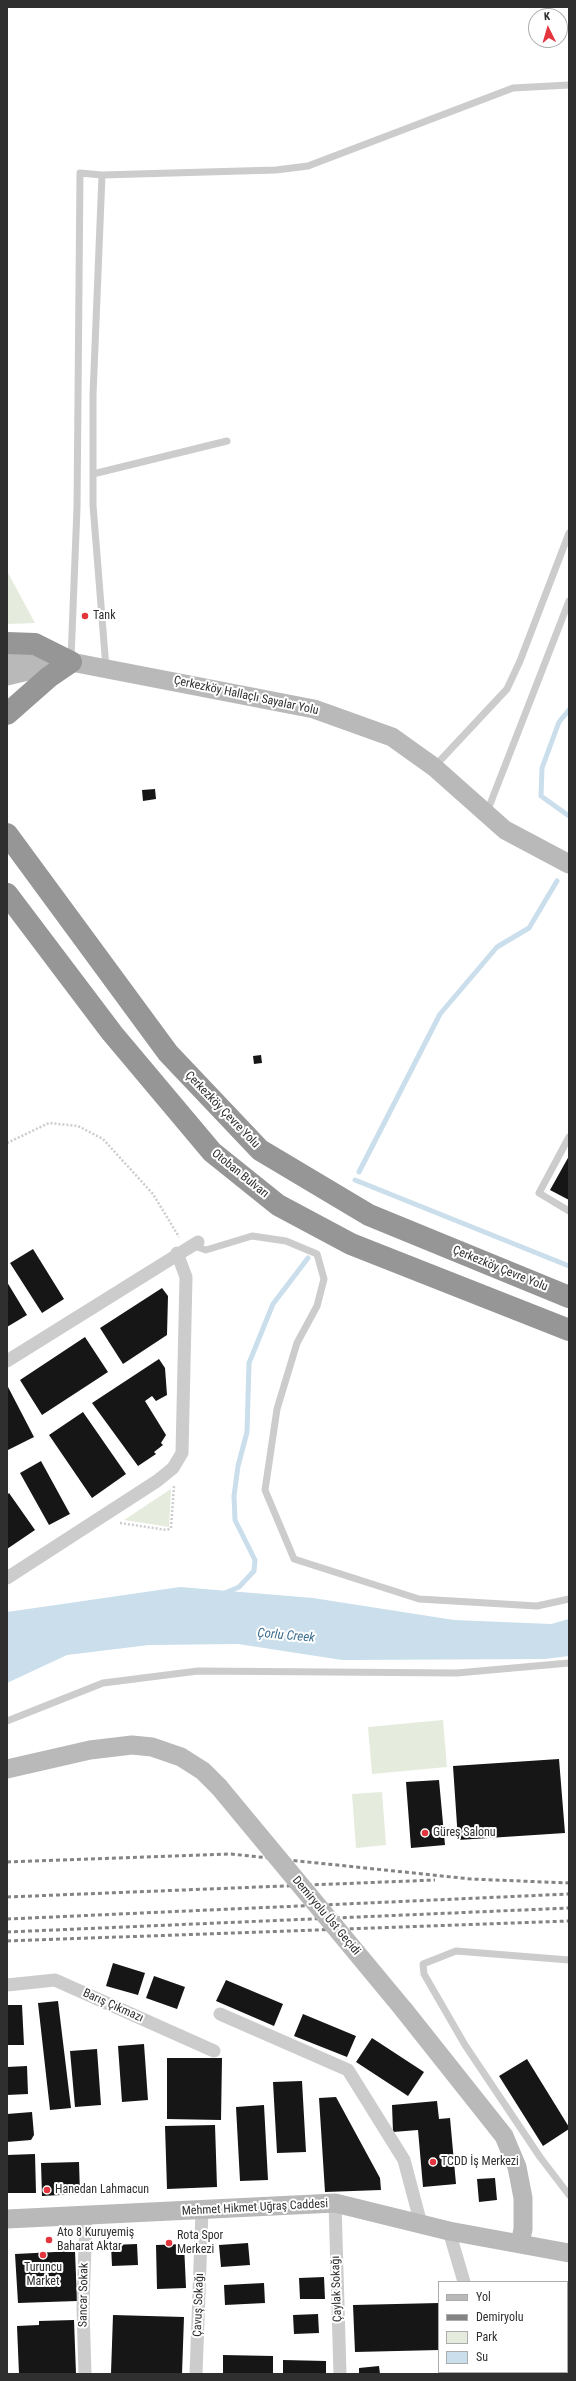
<!DOCTYPE html>
<meta charset="utf-8">
<style>
body{margin:0}
#map{position:relative;width:576px;height:2381px;overflow:hidden;background:#fff;font-family:"Roboto Condensed",sans-serif}
canvas{display:block}
.frame{position:absolute;inset:0;border:8px solid #2f2f2f;pointer-events:none}
.legend{position:absolute;left:438px;top:2281px;width:130px;height:92px;box-sizing:border-box;background:#fff;border:1px solid #acacac;margin:0;padding:5px 7px;list-style:none;font-size:12px;color:#2f2f2f}
.legend li{display:flex;align-items:center;gap:8px;height:20px}
.legend b{width:20px;border:1px solid #acacac}
.north{position:absolute;left:528px;top:8px;width:40px;height:40px;box-sizing:border-box;background:#fff;border:1px solid #acacac;border-radius:50%;rotate:355deg;font-size:11px;font-weight:700;line-height:16px;text-align:center;color:#2f2f2f}
.north::after{content:'';display:block;margin:auto;width:14px;height:18px;background:#e4343d;clip-path:polygon(50% 0,100% 100%,50% 72%,0 100%)}
</style>
<div id="map">
<canvas width="576" height="2381"></canvas>
<div class="frame"></div>
<ul class="legend">
<li><b style="height:5px;background:#b9b9b9"></b>Yol</li>
<li><b style="height:5px;background:#848484"></b>Demiryolu</li>
<li><b style="height:11px;background:#e5ecdd"></b>Park</li>
<li><b style="height:11px;background:#cadeec"></b>Su</li>
</ul>
<div class="north">K</div>
</div>
<script>
const context = document.querySelector('canvas').getContext('2d');
context.lineJoin = 'round';
function fillPath(path, color) { context.fillStyle = color; context.fill(path, 'evenodd'); }
const shape = rows => new Path2D(rows.map(r => 'M' + r).join(''));
function stroke(path, color, width, dash) { context.strokeStyle = color; context.lineWidth = width; context.lineCap = dash ? 'butt' : 'round'; context.setLineDash(dash || []); context.stroke(path); }
function write(font, color, halo, rows, align = 'center') {
  context.font = font + ' "Roboto Condensed",sans-serif'; context.lineWidth = 4; context.setLineDash([]); context.textBaseline = 'middle'; context.strokeStyle = halo; context.fillStyle = color; for (const [text, x, y, turn = 0] of rows) {
    context.save(); context.translate(x, y); context.rotate((+turn || 0) * Math.PI / 180); context.textAlign = isNaN(turn) ? turn : align; if (halo) context.strokeText(text, 0, 0); context.fillText(text, 0, 0); context.restore();
  }
}
fillPath(shape([
 [7,571,35,623,7,624],
 [171,1489,169,1527,124,1520],
 [443,1720,447,1767,372,1774,368,1727],
 [382,1792,386,1845,356,1848,352,1794]
]), '#e5ecdd');
fillPath(shape([
 [180,1587,313,1598,454,1620,551,1624,569,1619,569,1656,545,1659,342,1660,238,1644,149,1645,67,1655,7,1683,7,1612]
]), '#cadeec');
stroke(shape([
 [569,710,559,722,542,768,541,796,569,816],
 [359,1172,440,1014,497,947,529,928,557,881],
 [355,1180,569,1266],
 [225,1593,239,1587,254,1571,255,1560,235,1520,234,1496,238,1466,247,1432,249,1363,273,1304,308,1258]
]), '#cadeec', 5);
fillPath(shape([
 [155,789,156,799,143,801,142,790],
 [261,1055,262,1063,254,1064,253,1056],
 [569,1156,569,1200,550,1190],
 [33,1249,64,1299,42,1313,10,1263],
 [7,1282,27,1315,7,1327],
 [162,1288,168,1296,167,1335,123,1364,100,1328],
 [85,1337,108,1372,42,1415,20,1380],
 [159,1359,165,1368,167,1395,156,1401,152,1396,145,1401,166,1435,161,1443,163,1445,154,1452,156,1454,138,1466,92,1403],
 [7,1385,34,1437,8,1450,7,1447],
 [83,1412,126,1474,92,1498,49,1435],
 [41,1461,70,1514,49,1525,20,1473],
 [9,1493,35,1530,7,1549,7,1495],
 [559,1759,565,1833,458,1840,453,1766],
 [439,1780,445,1845,411,1848,406,1782],
 [113,1963,145,1973,138,1995,106,1986],
 [154,1976,185,1987,177,2009,146,1998],
 [226,1980,283,2004,274,2026,216,2001],
 [58,2001,71,2108,50,2110,38,2003],
 [7,2005,22,2005,24,2045,7,2045],
 [303,2014,356,2036,347,2057,294,2036],
 [372,2038,424,2072,408,2096,356,2062],
 [144,2044,148,2100,122,2102,118,2046],
 [97,2049,101,2105,75,2107,70,2051],
 [167,2058,222,2058,221,2120,167,2119],
 [527,2059,569,2127,569,2129,543,2146,499,2076],
 [27,2066,28,2094,7,2095,7,2067],
 [302,2081,306,2152,277,2153,273,2082],
 [336,2097,380,2178,381,2190,325,2192,319,2098],
 [437,2101,439,2119,450,2118,456,2184,423,2187,418,2130,393,2132,392,2105],
 [264,2105,268,2180,240,2181,236,2107],
 [32,2112,34,2135,31,2140,7,2142,7,2114],
 [215,2125,217,2187,167,2189,165,2126],
 [35,2154,36,2193,7,2193,7,2155],
 [79,2162,80,2194,42,2196,41,2163],
 [495,2178,497,2200,479,2202,477,2179],
 [248,2243,250,2265,221,2267,219,2245],
 [137,2244,138,2265,112,2266,111,2245],
 [184,2244,186,2288,157,2289,156,2245],
 [75,2251,77,2301,18,2303,15,2254],
 [324,2277,325,2299,300,2299,299,2278],
 [264,2283,265,2303,225,2305,224,2285],
 [439,2303,439,2350,355,2352,353,2305],
 [318,2314,319,2333,294,2334,293,2315],
 [113,2315,184,2317,182,2374,111,2373],
 [74,2320,76,2374,19,2374,17,2326,39,2325,39,2321],
 [223,2355,273,2356,273,2374,223,2374],
 [283,2360,326,2361,326,2374,283,2374],
 [379,2366,380,2374,359,2374,359,2368]
]), '#161616');
stroke(shape([
 [7,1143,49,1123,78,1126,103,1139,153,1194,179,1237],
 [120,1523,167,1530,171,1528,174,1486]
]), '#ccc', 2.5, [2, 2]);
stroke(shape([
 [102,175,276,170,308,166,513,88,569,85],
 [93,474,227,441],
 [71,659,77,508,80,173,102,175,93,395,93,505,106,668],
 [435,766,507,689,520,661,569,533],
 [487,812,569,601],
 [569,1137,539,1193,569,1211],
 [191,1245,206,1250,252,1236,286,1241,317,1254,324,1279,317,1306,297,1343,277,1409,265,1490,294,1559,419,1599,537,1606,569,1599],
 [7,1721,103,1683,198,1671,457,1673,569,1663],
 [569,1960,456,1951,423,1964,424,1974,465,2045,540,2157,569,2195]
]), '#ccc', 7);
stroke(shape([
 [7,1361,198,1242],
 [7,1578,157,1481,173,1468,182,1453,186,1277,177,1253],
 [7,1985,55,1980,214,2051],
 [220,2014,348,2070,404,2160,421,2224],
 [335,2203,340,2374],
 [449,2231,464,2282],
 [567,2364,569,2356],
 [489,2372,490,2374],
 [85,2374,83,2308,86,2215],
 [196,2374,202,2211]
]), '#ccc', 13);
stroke(shape([
 [7,662,30,657,71,662,314,709,392,737,434,767,505,830,569,864],
 [7,676,45,667],
 [7,1769,90,1750,132,1745,152,1747,181,1757,203,1771,219,1787],
 [404,2010,504,2136,517,2167,523,2198,523,2229,520,2244],
 [7,2219,335,2203,449,2231,569,2253]
]), '#b9b9b9', 19);
stroke(shape([
 [7,643,35,644,71,662,49,677,7,714],
 [7,834,168,1053,260,1150,369,1215,569,1297],
 [7,894,112,1033,212,1152,278,1205,351,1244,569,1330]
]), '#969696', 22);
stroke(shape([
 [7,1862,231,1854,471,1879,569,1883],
 [7,1897,435,1880],
 [7,1919,569,1894],
 [7,1932,569,1908],
 [7,1941,569,1921]
]), '#848484', 3, [4, 3]);
stroke(shape([
 [219,1787,404,2010]
]), '#b9b9b9', 19);
for (const [x, y, r, color] of [
 [85,616,4,"#e4343d"],
 [425,1833,4,"#e4343d"],
 [433,2162,4,"#e4343d"],
 [47,2190,4,"#e4343d"],
 [49,2240,4,"#e4343d"],
 [169,2243,4,"#e4343d"],
 [43,2255,4,"#e4343d"]
]) { const dot = new Path2D(); dot.arc(x, y, r, 0, 2 * Math.PI); context.fillStyle = color; context.fill(dot); stroke(dot, '#fff', 1.5); }
write('12px', '#2f2f2f', '#fff', [
 ["Tank",93,616],
 ["Güreş Salonu",433,1833],
 ["TCDD İş Merkezi",441,2162],
 ["Hanedan Lahmacun",55,2190],
 ["Ato 8 Kuruyemiş",57,2233],
 ["Baharat Aktar",57,2247],
 ["Rota Spor",177,2236],
 ["Merkezi",177,2250],
 ["Turuncu",43,2268,"center"],
 ["Market",43,2282,"center"]
], 'left');
write('12px', '#2f2f2f', '#fff', [
 ["Çerkezköy Hallaçlı Sayalar Yolu",246,696,12],
 ["Çerkezköy Çevre Yolu",222,1110,46],
 ["Otoban Bulvarı",240,1174,39],
 ["Çerkezköy Çevre Yolu",500,1269,22],
 ["Demiryolu Üst Geçidi",326,1916,50],
 ["Barış Çıkmazı",113,2006,24],
 ["Mehmet Hikmet Uğraş Caddesi",255,2208,-3],
 ["Çaylak Sokağı",337,2289,-92],
 ["Sancar Sokak",84,2295,-89],
 ["Çavuş Sokağı",199,2305,-88]
]);
write('italic 13px', '#3d6f91', '#fff', [
 ["Çorlu Creek",286,1636,5]
]);
</script>
